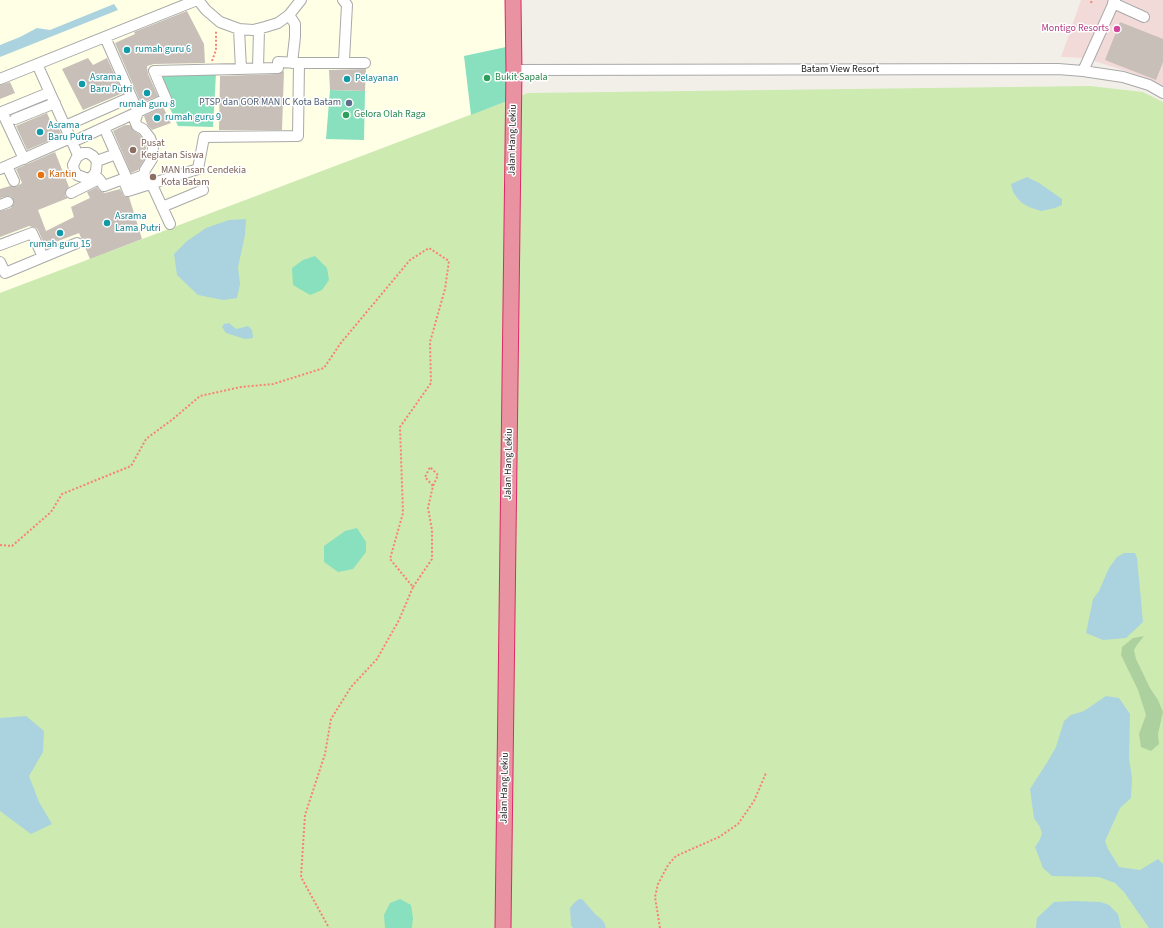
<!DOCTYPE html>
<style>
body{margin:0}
canvas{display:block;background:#f2efe9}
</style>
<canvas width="1163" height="928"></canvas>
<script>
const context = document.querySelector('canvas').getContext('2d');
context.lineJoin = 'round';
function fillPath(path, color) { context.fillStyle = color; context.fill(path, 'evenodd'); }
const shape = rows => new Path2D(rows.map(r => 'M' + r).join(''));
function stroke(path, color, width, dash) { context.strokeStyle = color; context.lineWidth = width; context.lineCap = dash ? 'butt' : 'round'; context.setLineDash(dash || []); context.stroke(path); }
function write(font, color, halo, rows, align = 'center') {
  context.font = font + ' "Source Sans 3",sans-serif'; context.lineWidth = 3; context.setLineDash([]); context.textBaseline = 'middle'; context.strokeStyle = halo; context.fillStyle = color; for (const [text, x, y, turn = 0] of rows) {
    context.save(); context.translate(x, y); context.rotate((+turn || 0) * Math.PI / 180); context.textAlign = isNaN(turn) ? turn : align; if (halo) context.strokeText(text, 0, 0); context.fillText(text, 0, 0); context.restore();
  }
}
fillPath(shape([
 [1081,0,1163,0,1163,87,1129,72,1085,58,1061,57]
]), '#f2dad9');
fillPath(shape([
 [0,0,505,0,507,101,0,293]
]), '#ffffe5');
fillPath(shape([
 [1090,86,1143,92,1163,102,1163,928,0,928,0,293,528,93]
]), '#cdebb0');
fillPath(shape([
 [1144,636,1137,645,1134,650,1136,659,1150,688,1158,700,1163,712,1158,734,1159,744,1151,751,1141,747,1139,734,1146,715,1138,690,1121,655,1122,647,1133,638]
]), '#add19e');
fillPath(shape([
 [506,47,507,101,471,115,464,56],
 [154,73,216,73,213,127,178,126],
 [330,90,365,91,364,140,326,139],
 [315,256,327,268,329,280,322,290,310,295,293,285,292,268,303,260],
 [357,528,366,542,366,552,353,569,338,572,324,562,324,546,345,531],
 [400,899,411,905,413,918,412,928,385,928,384,915,390,903]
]), '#88e0be');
fillPath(shape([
 [114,4,118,10,0,57,0,45,20,37,37,28,50,30],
 [1027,177,1039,183,1062,199,1062,205,1055,208,1041,211,1029,207,1022,203,1018,199,1013,192,1011,184],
 [246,219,245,235,238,267,240,284,237,298,223,300,198,295,177,275,174,254,187,241,206,228,229,220],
 [229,323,236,329,248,326,252,330,253,338,245,339,226,333,222,327,224,324],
 [1124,553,1135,553,1137,558,1143,622,1126,638,1103,640,1086,633,1093,599,1099,591,1109,568,1117,557],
 [1106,696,1119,698,1130,714,1129,758,1132,778,1131,798,1120,808,1105,841,1108,849,1119,867,1140,870,1158,859,1163,864,1163,928,1149,928,1124,892,1115,883,1099,877,1052,876,1043,868,1035,847,1039,841,1042,834,1040,827,1034,818,1030,789,1048,761,1056,747,1064,721,1071,715,1084,711],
 [26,716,44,731,43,752,29,776,39,802,52,824,31,834,0,811,0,718],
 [579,899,582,899,596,915,600,918,604,922,606,928,573,928,571,925,570,908,574,903],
 [1074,901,1101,902,1109,905,1118,914,1121,928,1036,928,1037,918,1054,902]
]), '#aad3df');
fillPath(shape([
 [187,11,204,44,205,63,154,64,147,66,148,74,158,96,141,103,115,43,135,34,134,32],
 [1120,22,1163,39,1163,62,1156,80,1105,60],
 [88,58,93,65,107,58,123,93,83,110,62,69],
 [366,69,365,91,330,90,329,70],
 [284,71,282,130,219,130,220,76,278,74],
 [10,82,15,93,0,99,0,85],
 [163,107,171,123,152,130,147,124,144,116],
 [47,113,52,125,56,123,62,135,27,150,16,126],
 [125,125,130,125,134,131,139,134,144,141,146,148,146,157,138,170,131,173,113,131],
 [55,152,69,187,65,192,65,196,68,198,38,210,46,231,74,217,71,207,90,198,87,192,97,187,99,190,105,193,120,189,124,196,129,197,142,239,90,259,79,233,45,246,38,230,36,228,29,226,0,237,0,211,11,208,14,203,12,197,9,196,0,198,0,189,10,186,16,187,22,183,16,169]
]), '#c7bfb8');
const minor = shape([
 [198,0,206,10,220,22,239,29,253,30,265,27,278,23,289,15,301,0],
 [343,0,347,5,344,60],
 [1113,3,1144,17],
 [289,15,295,24,295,37,292,63],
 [239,29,241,69],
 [105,37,138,112,135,121,137,126,143,129,150,138,153,147,152,159,145,170,144,175,148,184,153,187,170,224],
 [37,64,78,155],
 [258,68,259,29],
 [514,70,1058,69,1083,71,1123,77,1149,85,1163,93],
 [1083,71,1115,0],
 [0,79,197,0],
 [15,119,55,103],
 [65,126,131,97],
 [107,134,128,181,144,175],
 [83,153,88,153,93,156,97,161,96,171,93,176,88,179,77,175,74,170,73,165,77,157,83,153],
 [24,159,2,112,46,94],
 [97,161,116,154],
 [7,166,14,181],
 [0,169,66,140,79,139,166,99,154,71,278,68,278,62,299,63],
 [71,193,99,179,104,186,123,179,128,191,198,169,204,137,298,136,299,63,365,63],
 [0,205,8,202],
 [162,207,203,190],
 [0,245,32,233,43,257],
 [0,262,5,273,77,243]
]);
const highway = shape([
 [503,928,514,70,513,0]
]);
stroke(minor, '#a9a9a9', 12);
stroke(highway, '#dc2a67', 17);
stroke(shape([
 [1091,3,1092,0],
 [212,61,216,50,216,30],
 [0,545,12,546,51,512,62,494,131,466,146,439,173,419,200,396,241,387,273,384,324,368,340,344,410,260,429,248,449,261,445,289,430,342,431,383,400,427,403,513,390,559,413,587,399,620,377,659,351,687,331,719,325,754,305,815,301,877,329,928],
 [413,587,432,559,432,530,428,508,433,486,438,475,430,467,425,477,433,486],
 [660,928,655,897,658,884,668,865,676,856,719,837,738,824,754,801,766,773]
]), '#fa8072', 2, [2, 2]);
stroke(minor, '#fff', 10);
stroke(highway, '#e892a2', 15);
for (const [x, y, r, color] of [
 [1117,29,4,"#d1479c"],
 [127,50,4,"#0f9aa8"],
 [487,78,4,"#2e9e5b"],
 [347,79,4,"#0f9aa8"],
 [82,84,4,"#0f9aa8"],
 [147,93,4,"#0f9aa8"],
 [349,103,4,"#5c6f8a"],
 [346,115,4,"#2e9e5b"],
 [157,118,4,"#0f9aa8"],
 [40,132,4,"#0f9aa8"],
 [133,150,4,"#8d6e63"],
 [41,175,4,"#e8710a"],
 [153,177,4,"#8d6e63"],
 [107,223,4,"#0f9aa8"],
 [60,233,4,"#0f9aa8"]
]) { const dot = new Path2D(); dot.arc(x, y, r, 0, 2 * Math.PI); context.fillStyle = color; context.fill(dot); stroke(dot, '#fff', 1.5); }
write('10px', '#b23c85', '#fff', [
 ["Montigo Resorts",1109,29]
], 'right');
write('10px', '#0d838f', '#fff', [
 ["rumah guru 6",135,50],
 ["Asrama",90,78],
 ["Baru Putri",90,90],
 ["Pelayanan",355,79],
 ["rumah guru 8",147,105,"center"],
 ["rumah guru 9",165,118],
 ["Asrama",48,126],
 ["Baru Putra",48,138],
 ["Asrama",115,217],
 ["Lama Putri",115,229],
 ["rumah guru 15",60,245,"center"]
], 'left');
write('10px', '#222', '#fff', [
 ["Batam View Resort",840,70],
 ["Jalan Hang Lekiu",513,140,-89],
 ["Jalan Hang Lekiu",509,464,-89],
 ["Jalan Hang Lekiu",505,788,-89]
]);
write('10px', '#27864d', '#fff', [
 ["Bukit Sapala",495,78],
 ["Gelora Olah Raga",354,115]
], 'left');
write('10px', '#4e5e75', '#fff', [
 ["PTSP dan GOR MAN IC Kota Batam",341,103]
], 'right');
write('10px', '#785e54', '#fff', [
 ["Pusat",141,144],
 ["Kegiatan Siswa",141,156],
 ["MAN Insan Cendekia",161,171],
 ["Kota Batam",161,183]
], 'left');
write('10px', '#c56008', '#fff', [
 ["Kantin",49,175]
], 'left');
</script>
